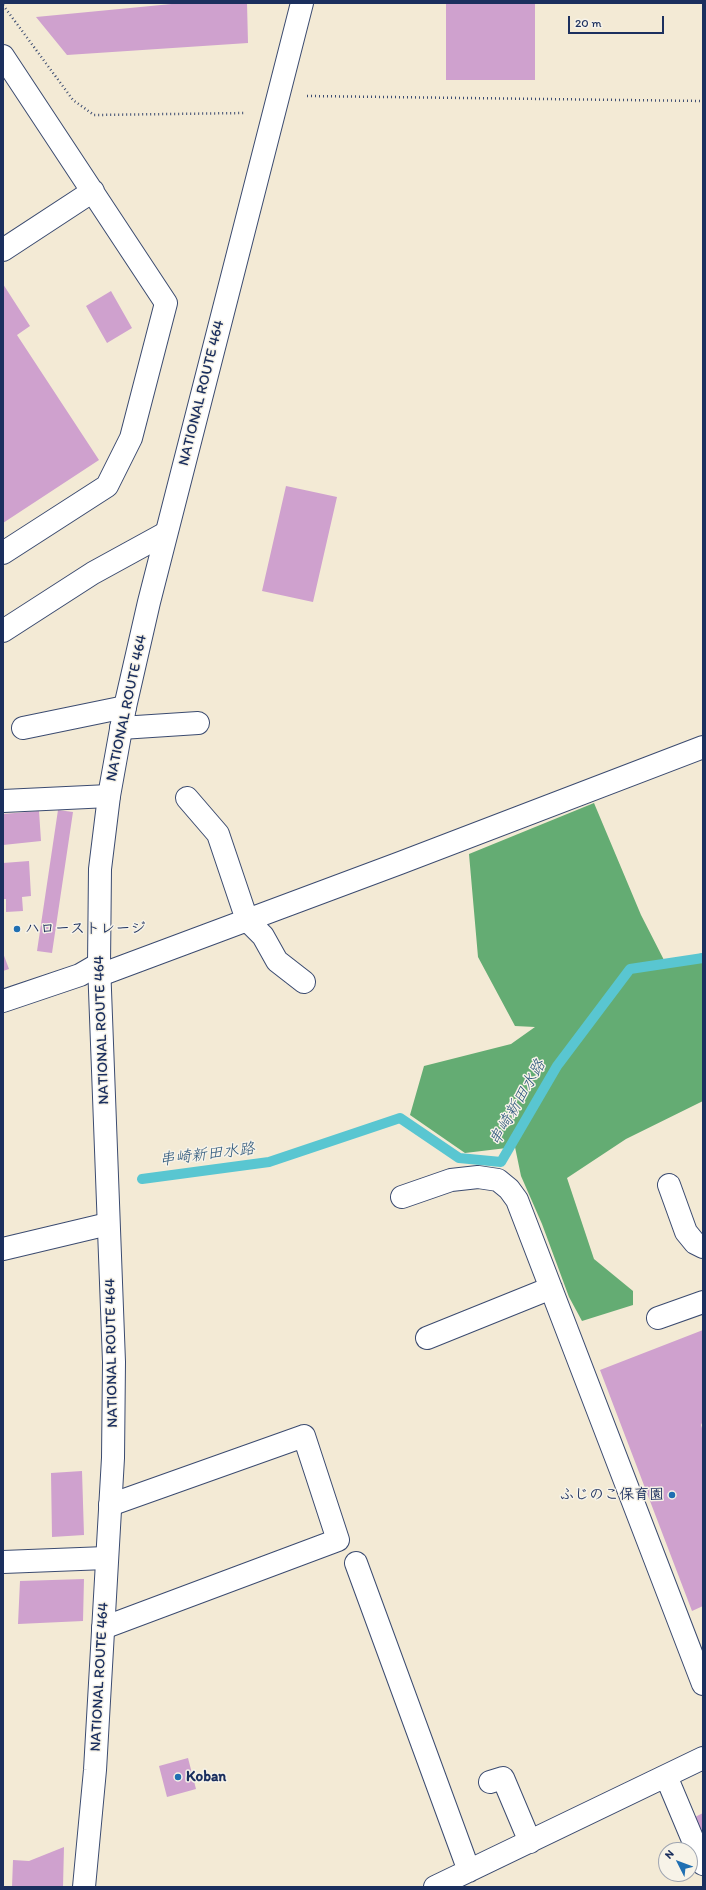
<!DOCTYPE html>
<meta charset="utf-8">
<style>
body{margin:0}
#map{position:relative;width:706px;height:1890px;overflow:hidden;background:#f3ead5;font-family:Itim,sans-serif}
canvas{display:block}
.frame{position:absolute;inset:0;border:4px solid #1b2f5e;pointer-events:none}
.north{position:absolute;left:658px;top:1842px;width:40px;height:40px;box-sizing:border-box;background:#f7f3e8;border:1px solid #9fa5b1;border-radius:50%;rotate:312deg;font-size:11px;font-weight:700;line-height:16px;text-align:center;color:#1b2f5e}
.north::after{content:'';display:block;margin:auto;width:14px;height:18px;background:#1f6fb2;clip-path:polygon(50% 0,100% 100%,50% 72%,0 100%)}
.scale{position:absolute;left:568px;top:16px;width:96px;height:18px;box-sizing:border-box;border:2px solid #1b2f5e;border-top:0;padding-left:5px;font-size:12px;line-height:14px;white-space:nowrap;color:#1b2f5e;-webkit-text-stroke:3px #f7f3e8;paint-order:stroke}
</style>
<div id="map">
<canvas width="706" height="1890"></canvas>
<div class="frame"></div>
<div class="north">N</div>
<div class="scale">20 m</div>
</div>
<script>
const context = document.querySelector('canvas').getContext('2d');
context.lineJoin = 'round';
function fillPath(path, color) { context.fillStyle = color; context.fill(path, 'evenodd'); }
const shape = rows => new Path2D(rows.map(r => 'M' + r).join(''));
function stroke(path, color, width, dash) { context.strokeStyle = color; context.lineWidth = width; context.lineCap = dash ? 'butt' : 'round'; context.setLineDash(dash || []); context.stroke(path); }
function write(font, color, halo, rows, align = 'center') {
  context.font = font + ' Itim,"Klee One",sans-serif'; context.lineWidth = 3; context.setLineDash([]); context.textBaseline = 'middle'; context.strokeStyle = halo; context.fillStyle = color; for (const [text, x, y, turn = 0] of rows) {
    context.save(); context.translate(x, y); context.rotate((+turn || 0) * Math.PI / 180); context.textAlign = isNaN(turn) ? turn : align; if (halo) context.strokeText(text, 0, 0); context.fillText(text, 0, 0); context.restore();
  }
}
fillPath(shape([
 [594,803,641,915,665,962,703,953,703,1101,626,1139,567,1178,594,1259,633,1291,633,1305,582,1321,569,1297,542,1224,521,1176,515,1147,465,1153,410,1115,424,1066,511,1044,535,1027,515,1026,478,957,469,854]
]), '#64ac73');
stroke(shape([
 [142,1179,269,1162,400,1118,459,1158,501,1162,557,1066,630,969,703,958]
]), '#59c6d1', 10);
fillPath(shape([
 [182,3,247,3,248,43,67,55,36,17],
 [446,3,535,3,535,80,446,80],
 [3,284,30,326,17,335,99,460,3,523],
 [111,291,132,328,107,343,86,306],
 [286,486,337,497,313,602,262,591],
 [58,810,73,812,52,953,37,951],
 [39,811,41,841,3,845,3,814],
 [29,861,31,896,22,897,23,911,6,912,6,899,3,899,3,863],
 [3,953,9,969,3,971],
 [703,1330,703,1421,701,1425,703,1431,703,1606,692,1611,600,1370],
 [82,1471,84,1535,52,1537,51,1473],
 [84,1579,83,1621,18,1624,20,1581],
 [188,1758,196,1789,167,1797,159,1766],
 [703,1813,703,1839,693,1818],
 [64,1847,63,1887,12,1887,13,1860,29,1861]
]), '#cfa1ce');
const minor = shape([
 [3,56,166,303,131,438,107,486,3,553],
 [3,250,93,191],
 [3,631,93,573,166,533],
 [23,728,125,707],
 [121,728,198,723],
 [187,798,218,834,247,920,263,936,277,961,304,982],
 [3,801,109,796],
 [100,975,400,863,703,747],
 [3,1001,80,975,99,964],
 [669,1185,686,1232,695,1243,703,1247],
 [402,1197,451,1180,478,1177,498,1180,509,1189,517,1200,703,1684],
 [3,1249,108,1224],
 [658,1318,703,1302],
 [427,1338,551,1288],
 [3,1562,106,1558],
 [356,1563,469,1871],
 [103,1628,338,1540,304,1436,110,1505],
 [666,1776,703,1864],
 [490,1782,503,1778,530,1842],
 [435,1887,703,1758]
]);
const highway = shape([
 [84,1887,95,1770,113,1458,114,1362,99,964,100,869,109,796,125,707,149,602,302,3]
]);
stroke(minor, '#3b4b70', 24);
stroke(highway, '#3b4b70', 24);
stroke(shape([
 [3,5,73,100,94,115,246,113],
 [307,96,703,101]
]), '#3b4b70', 2.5, [1, 3]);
stroke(minor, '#fff', 22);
stroke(highway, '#fff', 22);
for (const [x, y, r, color] of [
 [17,929,4,"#1f6fb2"],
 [672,1495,4,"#1f6fb2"],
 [178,1777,4,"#1f6fb2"]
]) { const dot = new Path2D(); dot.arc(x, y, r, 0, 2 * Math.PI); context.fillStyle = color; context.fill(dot); stroke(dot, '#f7f3e8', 1.5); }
write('15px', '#1b2f5e', '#f7f3e8', [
 ["NATIONAL ROUTE 464",202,393,-76],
 ["NATIONAL ROUTE 464",127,708,-78],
 ["NATIONAL ROUTE 464",102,1030,-92],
 ["NATIONAL ROUTE 464",112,1353,-91],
 ["NATIONAL ROUTE 464",100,1677,-87]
]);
write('bold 15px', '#1b2f5e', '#f7f3e8', [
 ["ハローストレージ",25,929],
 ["ふじのこ保育園",664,1495,"right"],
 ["Koban",186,1777]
], 'left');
write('italic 16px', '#2a557b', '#f7f3e8', [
 ["串崎新田水路",518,1103,-60],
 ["串崎新田水路",207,1155,-7]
]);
</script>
